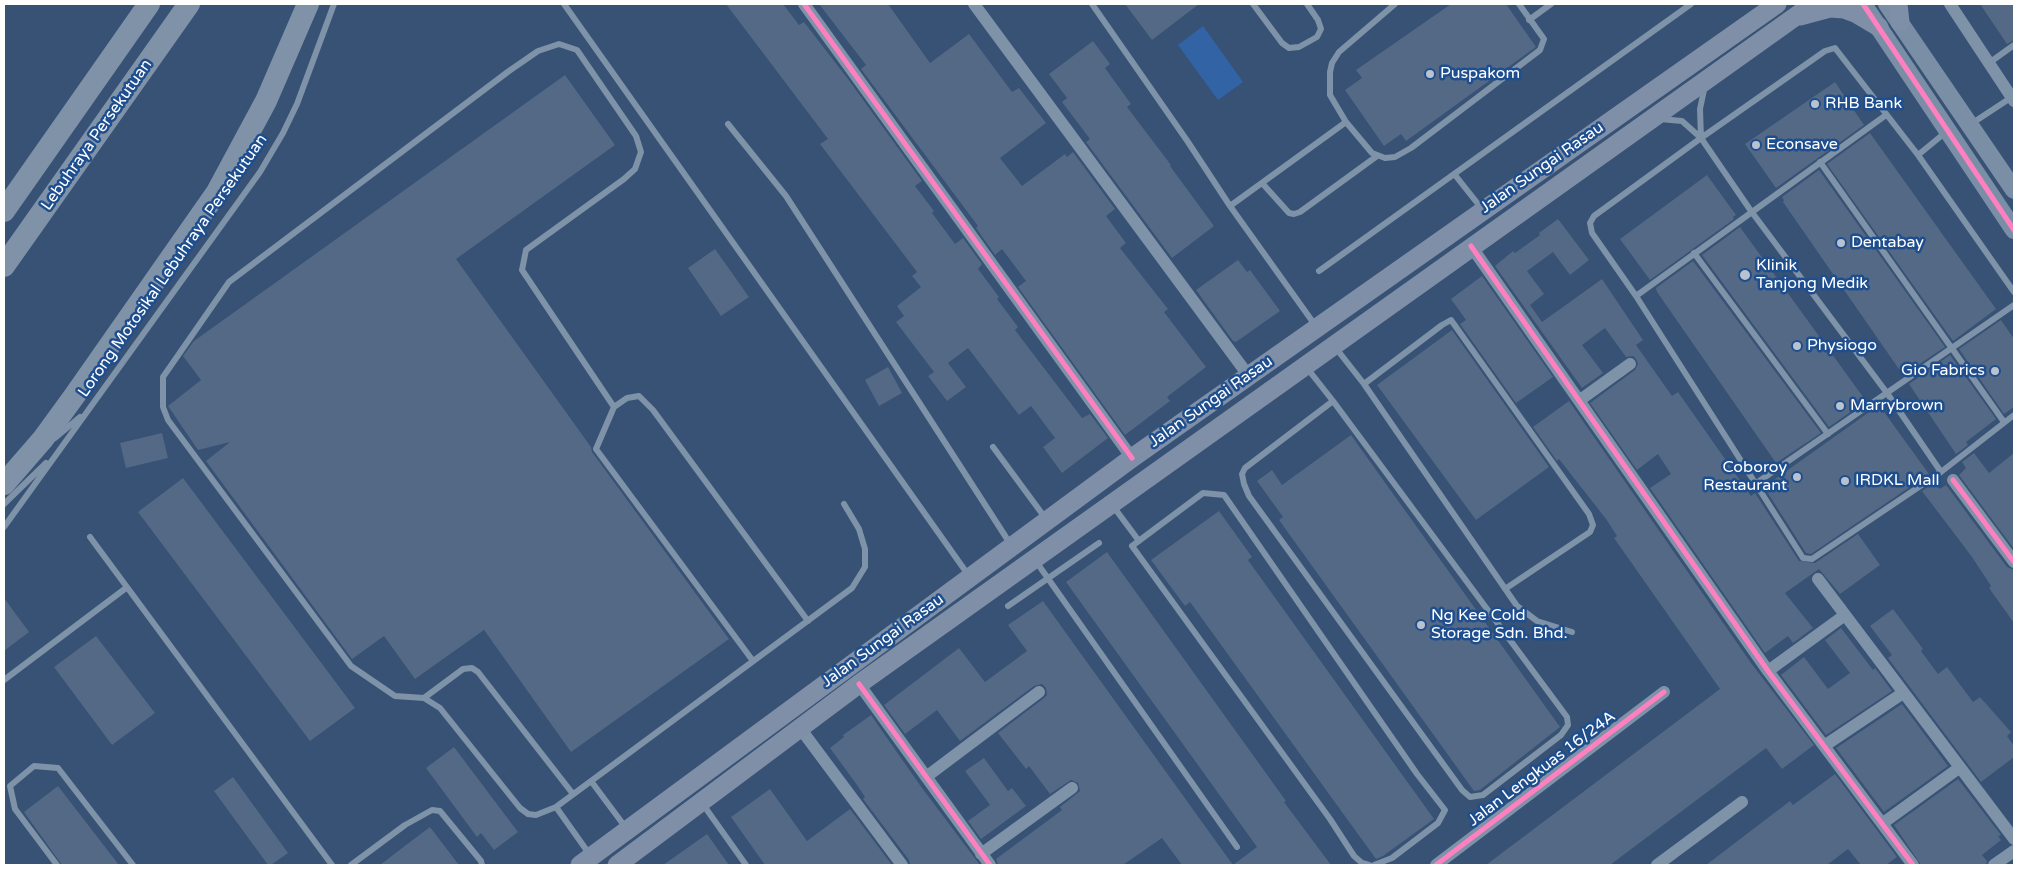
<!DOCTYPE html>
<style>
body{margin:0}
#map{position:relative;width:2018px;height:869px;overflow:hidden;background:#375275;font-family:"Varela Round",sans-serif}
canvas{display:block}
.frame{position:absolute;inset:0;border:5px solid #fff;pointer-events:none}
</style>
<div id="map">
<canvas width="2018" height="869"></canvas>
<div class="frame"></div>
</div>
<script>
const context = document.querySelector('canvas').getContext('2d');
context.lineJoin = 'round';
function fillPath(path, color) { context.fillStyle = color; context.fill(path, 'evenodd'); }
const shape = rows => new Path2D(rows.map(r => 'M' + r).join(''));
function stroke(path, color, width, dash) { context.strokeStyle = color; context.lineWidth = width; context.lineCap = dash ? 'butt' : 'round'; context.setLineDash(dash || []); context.stroke(path); }
function write(font, color, halo, rows, align = 'center') {
  context.font = font + ' "Varela Round",sans-serif'; context.lineWidth = 5; context.setLineDash([]); context.textBaseline = 'middle'; context.strokeStyle = halo; context.fillStyle = color; for (const [text, x, y, turn = 0] of rows) {
    context.save(); context.translate(x, y); context.rotate((+turn || 0) * Math.PI / 180); context.textAlign = isNaN(turn) ? turn : align; if (halo) context.strokeText(text, 0, 0); context.fillText(text, 0, 0); context.restore();
  }
}
fillPath(shape([
 [1203,26,1243,82,1218,100,1178,45]
]), '#3264a5');
fillPath(shape([
 [726,4,783,4,799,25,804,22,848,79,922,181,915,186,934,211,932,213,955,244,963,238,982,264,978,269,999,297,997,299,1018,327,1015,330,1082,418,1090,414,1108,438,1062,473,1043,447,1055,438,1031,406,1019,415,968,348,948,363,966,387,947,401,928,376,934,372,896,322,904,316,897,306,921,287,912,276,917,272,820,144,828,139],
 [819,4,888,4,930,63,969,34,1012,92,1019,88,1046,123,1000,158,1022,186,1065,154,1067,157,1073,152,1115,209,1106,216,1126,243,1120,248,1168,309,1164,312,1206,367,1167,397,1170,401,1125,435,1018,287,1026,281,1002,249,995,255,976,228,978,226,861,69,866,65],
 [1125,4,1199,4,1152,40],
 [1451,4,1506,4,1536,47,1406,141,1401,134,1384,146,1345,90,1362,78,1356,70],
 [1980,4,2014,4,2014,40,2007,44],
 [1093,41,1110,64,1105,68,1131,104,1127,107,1171,165,1170,166,1214,226,1172,258,1086,142,1090,139,1062,102,1067,98,1049,74],
 [565,75,615,145,456,259,591,447,592,452,729,639,571,752,484,630,415,679,384,636,352,659,206,461,230,442,198,450,168,406,201,380,183,356,194,341],
 [1835,82,1864,125,1776,188,1745,144],
 [1870,133,1996,309,1953,341,1827,164],
 [1819,170,1945,347,1903,375,1783,202,1784,200,1782,197],
 [1707,175,1736,215,1733,217,1734,219,1650,280,1620,239],
 [1558,219,1589,260,1570,275,1553,252,1527,271,1544,294,1530,305,1542,322,1602,279,1643,340,1636,345,1672,396,1678,392,1751,496,1755,493,1799,561,1815,563,1858,534,1880,565,1840,594,1819,569,1785,593,1813,628,1793,643,1788,636,1765,653,1650,488,1671,474,1658,454,1637,470,1590,403,1635,370,1638,364,1636,359,1633,356,1626,357,1605,328,1582,345,1603,373,1582,388,1495,266,1513,251,1515,253,1540,235,1539,233],
 [1740,227,1866,401,1829,427,1702,255],
 [715,249,749,297,721,316,688,268],
 [1238,260,1247,272,1250,270,1280,311,1236,342,1233,341,1196,290],
 [1693,261,1821,433,1776,463,1657,292,1656,288],
 [1482,276,1553,377,1516,403,1460,324,1466,320,1451,299],
 [2001,320,2014,339,2014,407,2004,414,1959,349],
 [1452,330,1549,467,1476,520,1377,385],
 [1950,355,1996,419,1966,442,1968,445,1956,454,1909,384],
 [888,367,902,393,879,406,865,380],
 [1569,401,1751,663,1814,745,1782,769,1766,748,1610,865,1486,865,1720,689,1614,538,1617,536,1606,519,1559,459,1557,461,1533,427],
 [1879,405,1929,474,1811,554,1806,553,1764,487],
 [162,433,168,458,126,468,120,443],
 [1351,435,1560,727,1480,790,1474,791,1279,520,1283,517,1257,481,1272,470,1282,485],
 [1974,453,1989,473,2014,453,2014,549,1959,475,1966,468,1962,462],
 [183,478,355,708,310,741,138,512],
 [1935,482,1940,489,1946,485,2007,567,2014,570,2014,623,1989,588,1991,586,1972,557,1922,491],
 [1219,511,1252,557,1248,560,1434,819,1383,856,1376,859,1190,602,1185,606,1151,560],
 [1107,552,1286,801,1284,802,1331,865,1182,865,1162,838,1123,865,998,865,996,859,1062,810,1060,807,1080,791,1078,783,1071,780,1050,794,1029,766,1026,769,998,733,1044,698,1047,695,1046,688,1042,684,1034,686,960,741,937,710,905,734,884,705,959,648,985,682,1027,651,1008,625,1043,601,1233,865,1257,847,1066,582],
 [4,598,29,632,4,651],
 [1893,609,1923,649,1921,651,1938,674,1947,667,1973,702,1980,697,2011,732,2007,736,2014,746,2014,757,1981,782,1888,658,1892,655,1870,626],
 [1841,628,1873,670,1875,668,1892,691,1826,735,1781,675,1804,657,1828,689,1850,673,1825,640],
 [96,636,155,713,112,745,54,667],
 [1902,704,1948,766,1884,812,1836,748],
 [871,715,922,788,980,865,910,865,909,860,863,799,865,797,857,785,830,748,844,737,843,735],
 [454,747,518,832,494,850,481,833,477,837,426,768],
 [984,758,1008,791,1012,788,1026,806,981,839,968,821,990,805,965,771],
 [1835,774,1897,857,1886,865,1861,865,1848,849,1827,865,1706,865,1790,801,1793,805],
 [233,777,288,853,271,865,268,865,214,791],
 [1958,779,2001,835,1998,836,2001,840,1982,855,1987,861,1986,865,1921,865,1894,825],
 [58,786,119,865,62,865,24,812],
 [770,789,807,841,850,809,892,865,765,865,731,817],
 [430,827,459,865,380,865,406,845],
 [707,834,729,865,663,865]
]), '#536985');
stroke(shape([
 [564,4,969,576],
 [1092,4,1188,142,1230,206,1315,325],
 [1253,4,1282,43,1289,48,1299,47,1317,37,1321,29,1318,20,1307,4],
 [1395,4,1339,52,1332,63,1330,72,1330,95,1346,122,1372,153,1385,158,1395,157,1411,148,1540,50,1544,39,1519,4],
 [1529,20,1551,4],
 [1989,63,2014,45],
 [1660,119,1682,121,1701,138,1751,211,1887,393,1941,472,2014,415],
 [728,124,786,196,1011,545],
 [1971,124,2012,97],
 [1701,138,1700,109,1704,90],
 [1918,155,1946,132],
 [1820,162,2004,422],
 [1455,175,1482,209],
 [1262,183,1289,213,1294,214,1300,212,1377,156],
 [1230,206,1346,122],
 [1694,253,1828,434],
 [1319,271,1691,4],
 [1636,296,1886,115],
 [1335,347,1364,384,1517,606,1537,621,1572,632],
 [1307,368,1333,401,1567,717,1568,725,1561,735,1483,795,1470,797,1462,790,1249,496,1244,484,1242,474,1245,468,1333,401],
 [1364,384,1442,325,1451,320,1589,514,1593,525,1590,532,1505,589],
 [614,407,522,270,526,250,624,179,635,169,641,152,636,136,577,50,559,44,538,51,509,71,229,282,163,377,163,407,168,420,351,666,395,696,424,698,440,708,520,808,528,814,536,815,556,807,852,588,865,567,865,549,859,529,844,504],
 [55,438,80,417],
 [993,447,1046,519],
 [1941,472,1812,559,1803,558,1636,296,1592,233,1590,223,1594,216,1701,138,1825,51,1835,48,1918,155,2014,292],
 [1755,484,2014,305],
 [4,504,46,463],
 [1113,506,1139,541],
 [4,527,260,172,283,133,297,104,334,4],
 [90,537,332,865],
 [1035,560,1237,847],
 [1008,606,1099,543],
 [753,661,596,449,614,407,627,398,639,396,653,410,808,621],
 [4,680,126,588],
 [424,698,463,669,472,668,478,672,573,794],
 [591,781,626,828],
 [702,803,746,865],
 [556,807,590,855],
 [57,865,15,809,10,786,34,766,58,768,133,865],
 [351,865,405,825,432,810,440,811,481,861,482,865],
 [1369,865,1362,863,1354,856,1330,819,1132,546,1203,493,1224,495,1417,774,1445,810,1438,823,1392,858,1374,865]
]), '#7e92a8', 6);
stroke(shape([
 [804,4,1132,458],
 [974,4,1248,375],
 [1950,4,2014,101],
 [1471,246,1768,671,1913,865],
 [1580,400,1630,364],
 [1953,480,2014,562],
 [1818,579,2014,839],
 [1768,671,1845,615],
 [859,684,990,865],
 [800,728,902,865],
 [1824,746,1903,693],
 [926,777,1039,692],
 [1883,823,1959,768],
 [981,854,1072,788],
 [1436,865,1664,692],
 [1657,865,1742,802],
 [1994,865,2014,851]
]), '#7e92a8', 12);
stroke(shape([
 [1863,4,2014,230],
 [1887,4,2014,190]
]), '#7a8ea5', 18);
stroke(shape([
 [1898,4,1900,22],
 [1800,16,1830,8,1844,9,1857,14,1879,27],
 [580,865,1132,458,1777,4],
 [617,865,859,684,1813,4]
]), '#7e8fa7', 19);
stroke(shape([
 [4,211,149,4],
 [4,266,189,4],
 [4,484,43,439,75,395,217,192,266,101,308,4]
]), '#7f92a7', 22);
stroke(shape([
 [804,4,1132,458],
 [1863,4,2014,230],
 [1471,246,1768,671,1913,865],
 [1953,480,2014,562],
 [859,684,990,865],
 [1436,865,1664,692]
]), '#ff80c0', 5);
for (const [x, y, r, color] of [
 [1430,74,5,"#b9c2cf"],
 [1815,104,5,"#b9c2cf"],
 [1756,145,5,"#b9c2cf"],
 [1841,243,5,"#b9c2cf"],
 [1745,275,6,"#b9c2cf"],
 [1797,346,5,"#b9c2cf"],
 [1995,371,5,"#b9c2cf"],
 [1840,406,5,"#b9c2cf"],
 [1797,477,5,"#b9c2cf"],
 [1845,481,5,"#b9c2cf"],
 [1421,625,5,"#b9c2cf"]
]) { const dot = new Path2D(); dot.arc(x, y, r, 0, 2 * Math.PI); context.fillStyle = color; context.fill(dot); stroke(dot, '#1e4e8e', 2); }
write('16px', '#fff', '#1e4e8e', [
 ["Puspakom",1440,74],
 ["RHB Bank",1825,104],
 ["Econsave",1766,145],
 ["Dentabay",1851,243],
 ["Klinik",1756,266],
 ["Tanjong Medik",1756,284],
 ["Physiogo",1807,346],
 ["Gio Fabrics",1985,371,"right"],
 ["Marrybrown",1850,406],
 ["Coboroy",1787,468,"right"],
 ["Restaurant",1787,486,"right"],
 ["IRDKL Mall",1855,481],
 ["Ng Kee Cold",1431,616],
 ["Storage Sdn. Bhd.",1431,634]
], 'left');
write('16px', '#fff', '#1e4e8e', [
 ["Lebuhraya Persekutuan",97,135,-55],
 ["Jalan Sungai Rasau",1542,168,-35],
 ["Lorong Motosikal Lebuhraya Persekutuan",173,266,-55],
 ["Jalan Sungai Rasau",1211,402,-35],
 ["Jalan Sungai Rasau",883,641,-36],
 ["Jalan Lengkuas 16/24A",1542,769,-37]
]);
</script>
